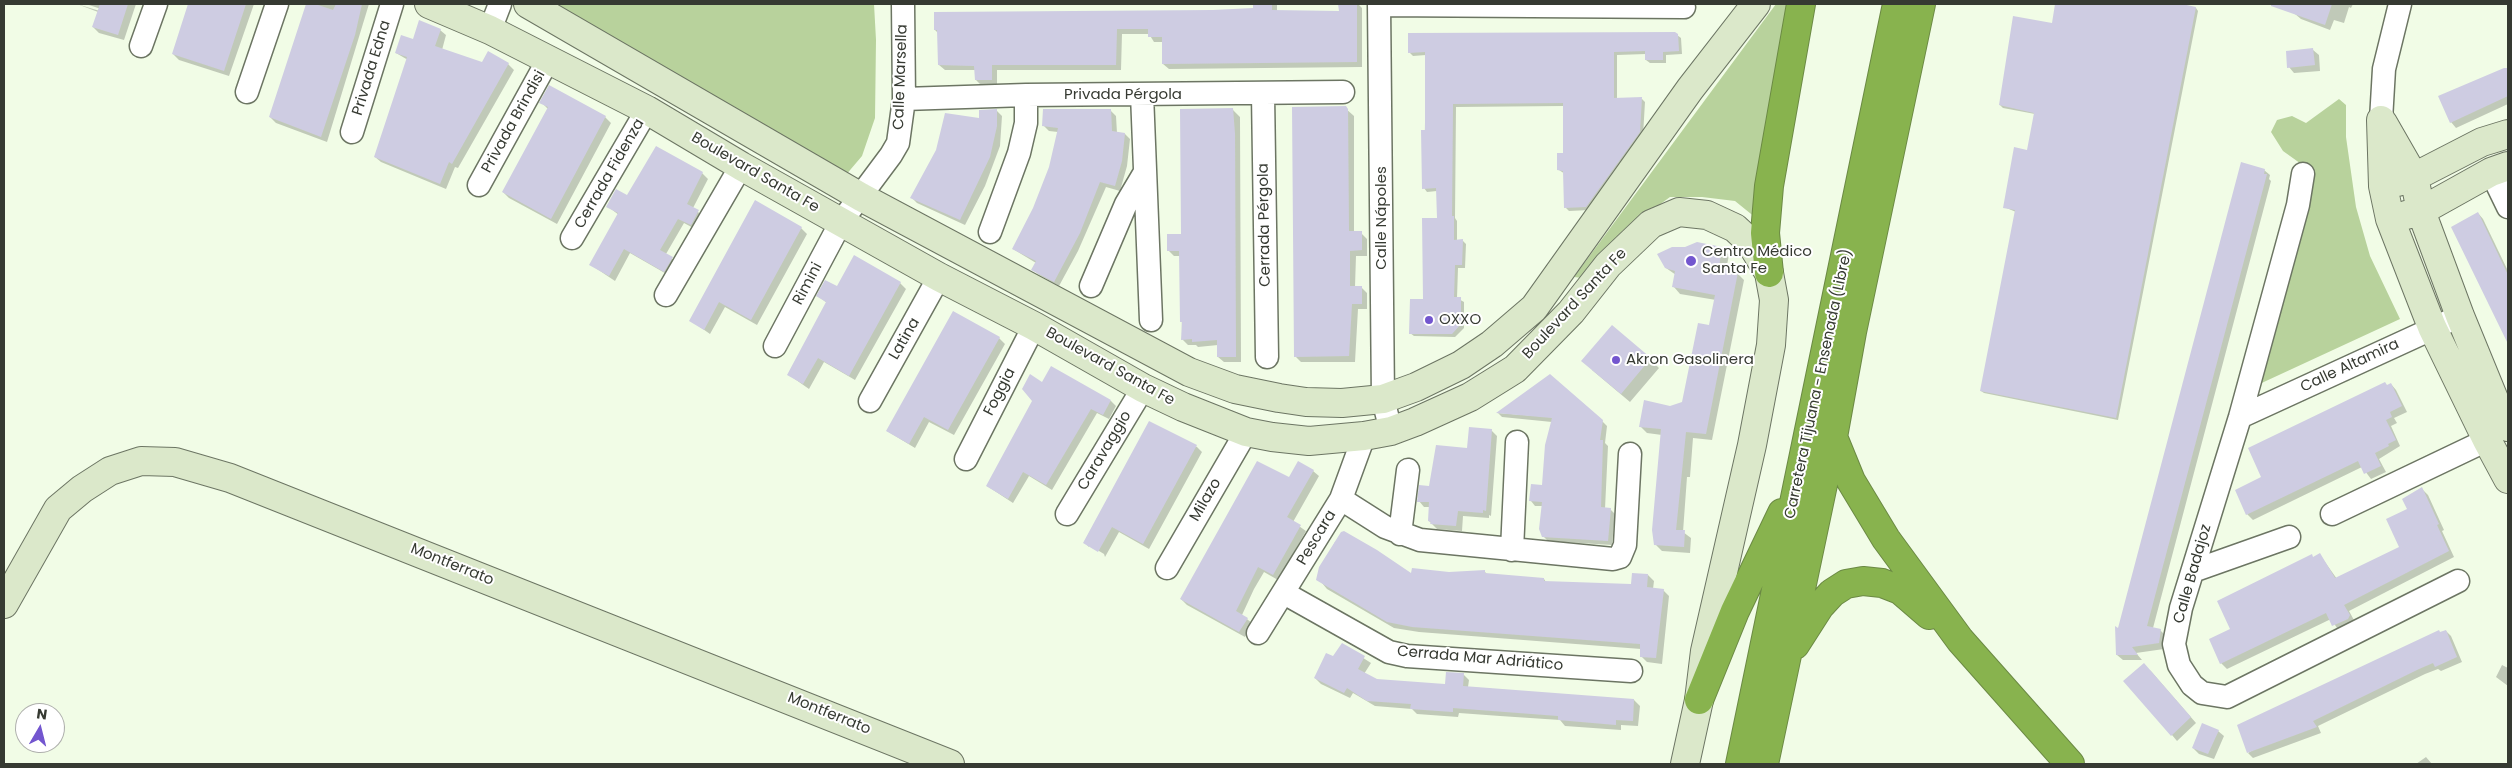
<!DOCTYPE html>
<meta charset="utf-8">
<style>
body{margin:0}
#map{position:relative;width:2512px;height:768px;overflow:hidden;background:#f1fce6;font-family:Poppins,sans-serif}
canvas{display:block}
.frame{position:absolute;inset:0;border:5px solid #363a32;pointer-events:none}
.north{position:absolute;left:15px;top:703px;width:50px;height:50px;box-sizing:border-box;background:#fff;border:1px solid #afb0ad;border-radius:50%;rotate:8deg;font-size:14px;font-weight:700;line-height:20px;text-align:center;color:#363a32}
.north::after{content:'';display:block;margin:auto;width:18px;height:22px;background:#7356cf;clip-path:polygon(50% 0,100% 100%,50% 72%,0 100%)}
</style>
<div id="map">
<canvas width="2512" height="768"></canvas>
<div class="frame"></div>
<div class="north">N</div>
</div>
<script>
const context = document.querySelector('canvas').getContext('2d');
context.lineJoin = 'round';
function fillPath(path, color) { context.fillStyle = color; context.fill(path, 'evenodd'); }
const shape = rows => new Path2D(rows.map(r => 'M' + r).join(''));
function stroke(path, color, width, dash) { context.strokeStyle = color; context.lineWidth = width; context.lineCap = dash ? 'butt' : 'round'; context.setLineDash(dash || []); context.stroke(path); }
function write(font, color, halo, rows, align = 'center') {
  context.font = font + ' Poppins,sans-serif'; context.lineWidth = 4; context.setLineDash([]); context.textBaseline = 'middle'; context.strokeStyle = halo; context.fillStyle = color; for (const [text, x, y, turn = 0] of rows) {
    context.save(); context.translate(x, y); context.rotate((+turn || 0) * Math.PI / 180); context.textAlign = isNaN(turn) ? turn : align; if (halo) context.strokeText(text, 0, 0); context.fillText(text, 0, 0); context.restore();
  }
}
fillPath(shape([
 [534,4,874,4,876,40,875,118,862,156,845,176],
 [1776,4,1791,4,1756,218,1735,201,1702,197,1670,197,1636,222,1582,278,1574,277],
 [2339,99,2346,105,2346,137,2356,207,2370,256,2400,319,2253,387,2304,166,2283,151,2271,132,2277,120,2292,116,2306,123]
]), '#b8d29c');
fillPath(shape([
 [77,4,103,12,104,10,86,4,136,4,124,40,99,33,93,27,98,12],
 [190,4,254,4,229,76,179,60,173,54],
 [308,4,369,4,327,142,276,123,270,117],
 [1254,4,1277,4,1277,11,1340,12,1340,4,1358,4,1362,8,1362,67,1169,69,1163,64,1163,42,1154,42,1149,34,1122,34,1121,70,997,70,997,85,981,85,976,80,976,70,945,70,939,65,939,34,935,30,1254,10],
 [2057,4,2175,4,2196,8,2198,11,2118,420,1984,393,1981,391,2016,212,2004,207,2028,152,2035,114,2003,108,2000,105,2053,24],
 [2299,4,2353,4,2351,8,2349,7,2344,23,2334,20,2330,30,2301,19,2295,14],
 [440,30,446,35,442,50,482,64,508,64,514,70,458,168,455,167,446,189,381,162,375,157,408,60,396,53,414,41],
 [1677,35,1681,38,1682,54,1666,55,1666,63,1650,63,1646,60,1646,54,1617,55,1617,99,1642,99,1645,102,1643,136,1590,210,1569,211,1565,207,1565,174,1559,170,1564,154,1564,106,1456,107,1455,218,1457,221,1457,241,1463,241,1466,244,1465,268,1458,268,1457,298,1464,302,1464,328,1455,337,1414,336,1410,333,1424,300,1438,219,1437,191,1427,192,1424,188,1426,55,1413,56,1409,52],
 [2313,50,2319,55,2320,71,2294,73,2289,67],
 [2508,70,2508,104,2456,128,2451,122],
 [549,87,605,117,611,123,557,224,509,198,503,192,548,109,541,102],
 [1345,108,1354,116,1354,233,1361,233,1367,239,1367,256,1356,256,1355,287,1361,287,1367,293,1367,309,1358,309,1355,362,1301,362,1296,357],
 [1110,110,1116,116,1117,133,1125,134,1130,139,1127,166,1120,191,1106,187,1078,251,1059,286,1038,274,1033,269,1036,263,1013,249,1034,208,1051,167,1058,132,1049,131,1044,126],
 [1233,110,1240,117,1241,362,1224,362,1218,357,1218,345,1198,347,1196,345,1188,345,1182,339,1181,256,1174,256,1168,250,1182,235],
 [997,111,1002,116,1000,146,985,186,965,225,917,203,912,198,981,119],
 [2264,170,2270,175,2269,179,2271,181,2153,628,2160,630,2166,636,2164,649,2136,653,2142,660,2123,660,2117,655,2118,630],
 [702,173,708,179,693,208,704,217,697,230,684,223,666,254,678,264,670,276,630,253,615,281,591,265,619,215,607,206,628,197],
 [2478,213,2483,219,2508,271,2508,330,2505,331],
 [801,228,807,234,757,325,725,307,710,334,690,320],
 [1722,248,1729,255,1726,270,1737,273,1744,280,1712,440,1693,438,1690,477,1687,477,1683,532,1691,538,1690,553,1662,551,1656,545,1662,435,1647,433,1641,427,1670,408,1683,403,1710,327,1716,300,1680,294,1674,287,1676,275,1666,268],
 [900,283,906,289,855,380,824,362,809,389,789,375,827,303,818,296,837,288],
 [999,338,1005,344,954,435,929,422,915,448,887,431],
 [1650,359,1659,368,1630,402,1592,370],
 [1043,383,1111,401,1116,406,1109,419,1097,413,1052,490,1029,476,1013,503,987,486],
 [2391,384,2396,390,2407,412,2394,418,2397,423,2391,426,2400,446,2379,459,2386,472,2371,479,2362,467,2253,520,2247,514,2263,478],
 [1498,413,1602,421,1607,426,1605,443,1608,446,1605,509,1610,509,1615,514,1612,545,1548,541,1543,536,1543,506,1535,506,1531,501,1543,487,1552,422,1502,417],
 [1150,423,1197,447,1202,452,1149,549,1119,532,1105,557,1104,554,1089,545,1089,547,1084,542],
 [1491,430,1497,436,1491,516,1489,515,1489,518,1463,516,1462,531,1437,529,1429,521,1430,507,1424,507,1419,501,1469,449],
 [1313,471,1319,476,1293,522,1306,531,1278,580,1264,572,1254,589,1242,615,1253,624,1245,637,1187,605,1181,599,1290,479],
 [2422,489,2428,495,2444,530,2442,531,2454,557,2349,611,2355,622,2339,631,2331,619,2227,669,2221,663,2232,629,2314,558,2320,555,2337,579,2401,547,2408,510],
 [1335,542,1412,575,1485,572,1488,575,1544,579,1546,582,1632,586,1648,575,1654,581,1653,589,1663,590,1669,596,1662,664,1647,662,1641,656,1641,649,1419,632,1394,628,1327,589,1317,577],
 [2446,631,2451,636,2462,662,2441,671,2438,669,2425,674,2318,726,2321,733,2253,758,2248,753],
 [1343,645,1371,663,1364,674,1377,680,1447,685,1463,674,1469,680,1468,687,1634,700,1640,706,1638,726,1621,725,1621,730,1565,726,1560,720,1500,716,1459,713,1458,717,1417,714,1412,709,1375,706,1353,693,1350,698,1321,684,1315,678],
 [2502,665,2508,668,2508,686,2496,677],
 [2150,670,2196,723,2177,741,2172,735],
 [2218,731,2224,736,2214,759,2199,754,2193,748],
 [2426,757,2432,764,2416,764]
]), '#0003');
fillPath(shape([
 [100,4,128,4,118,35,92,27],
 [188,4,246,4,224,71,172,54],
 [306,4,315,4,333,10,336,4,362,4,355,35,321,137,269,117],
 [1253,4,1272,4,1272,10,1339,11,1338,4,1357,4,1357,62,1162,64,1162,37,1148,37,1148,29,1117,29,1116,65,992,65,992,80,975,80,974,66,938,65,937,30,934,30,934,12,1213,10,1253,8],
 [2055,4,2182,4,2196,7,2116,418,1980,391,2015,210,2003,208,2014,147,2027,150,2034,113,1999,105,2013,16,2052,23],
 [2271,4,2332,4,2325,25,2271,6],
 [419,20,441,29,435,46,482,62,488,51,509,63,452,164,449,162,440,184,374,157,407,57,395,53,401,35,413,39],
 [1675,32,1678,34,1679,51,1663,52,1663,60,1645,60,1645,51,1614,52,1614,98,1642,97,1640,132,1586,207,1564,208,1563,171,1557,170,1557,153,1563,153,1563,103,1453,104,1452,216,1454,216,1454,240,1463,239,1462,265,1455,265,1454,297,1461,297,1461,324,1452,334,1409,334,1410,299,1423,299,1422,218,1437,218,1436,188,1422,189,1421,130,1425,130,1425,52,1408,53,1408,33],
 [2313,48,2315,65,2287,68,2286,51],
 [2504,68,2508,68,2508,96,2450,123,2438,96],
 [549,85,606,116,551,219,502,192,548,107,539,103],
 [1346,106,1348,109,1349,231,1362,231,1362,250,1350,251,1350,286,1362,286,1362,304,1352,304,1349,356,1294,357,1292,107],
 [1233,108,1235,134,1236,357,1217,357,1217,340,1192,342,1192,339,1181,340,1182,322,1180,322,1179,251,1167,251,1167,234,1181,234,1180,109],
 [997,109,997,126,990,157,960,220,910,198,936,150,945,113,979,118,979,110],
 [1043,109,1111,109,1112,131,1125,133,1122,161,1115,186,1100,182,1080,233,1054,282,1031,270,1036,261,1012,249,1033,208,1049,167,1058,128,1042,126],
 [656,146,703,172,687,204,699,210,691,225,678,219,660,250,673,257,664,272,624,249,609,276,589,265,618,213,606,207,616,189,627,195],
 [2241,162,2265,169,2264,174,2267,174,2147,626,2161,629,2159,643,2132,647,2138,655,2116,655,2115,626,2118,628],
 [755,200,802,227,751,320,719,302,704,330,689,321],
 [2478,212,2508,275,2508,344,2451,227],
 [1697,242,1722,247,1719,267,1738,272,1706,434,1686,432,1676,530,1685,530,1684,547,1654,545,1652,530,1661,429,1639,427,1644,400,1670,406,1682,402,1698,323,1709,325,1715,295,1672,287,1675,271,1665,268,1657,254,1672,247,1685,247],
 [854,255,901,282,849,376,818,358,803,384,787,375,826,302,816,296,825,280,837,286],
 [953,311,1000,337,948,430,924,417,909,444,886,431],
 [1612,325,1651,358,1621,394,1581,361],
 [1051,366,1111,400,1103,415,1091,409,1046,485,1023,472,1008,499,986,486,1032,401,1022,389,1030,374,1042,382],
 [1550,374,1603,420,1600,440,1603,440,1601,507,1611,508,1608,541,1542,537,1539,529,1542,502,1529,501,1531,484,1542,485,1545,445,1552,418,1496,413],
 [2385,382,2387,385,2391,383,2402,406,2390,412,2392,417,2386,420,2396,440,2388,444,2389,446,2375,453,2381,466,2364,474,2358,461,2246,515,2235,490,2261,477,2248,448],
 [1149,421,1197,445,1143,544,1112,527,1098,552,1083,543],
 [1469,427,1492,429,1486,511,1483,510,1483,513,1458,511,1456,526,1430,524,1431,522,1428,521,1429,502,1417,502,1419,485,1429,486,1436,445,1467,448],
 [1257,461,1289,477,1298,461,1314,470,1287,517,1301,525,1273,575,1258,567,1236,611,1248,618,1239,632,1180,599],
 [2422,487,2439,524,2437,525,2449,551,2344,605,2350,615,2348,619,2332,626,2326,613,2220,664,2209,639,2230,629,2217,601,2312,554,2313,557,2320,553,2335,578,2399,547,2386,519,2407,509,2402,499],
 [1344,531,1377,550,1411,573,1412,568,1449,572,1485,570,1485,573,1544,578,1544,581,1631,584,1632,573,1648,574,1647,587,1664,589,1656,658,1640,657,1640,644,1412,627,1387,622,1316,580,1319,567,1341,532],
 [2439,630,2440,632,2446,630,2457,657,2435,667,2433,663,2419,669,2313,721,2317,727,2247,753,2237,725],
 [1342,643,1365,656,1358,669,1377,679,1445,684,1446,672,1464,673,1463,686,1634,699,1633,721,1616,720,1616,725,1558,720,1558,716,1453,708,1453,712,1410,709,1411,704,1367,701,1347,688,1344,693,1314,678,1326,653,1333,656],
 [2144,663,2191,717,2171,736,2123,681],
 [2202,723,2219,730,2208,754,2192,748]
]), '#cecce2');
const street = shape([
 [1379,4,1383,399,1391,431],
 [1379,5,1684,7],
 [490,30,500,4],
 [141,46,156,4],
 [247,92,277,4],
 [1142,94,1151,320],
 [1263,94,1267,357],
 [904,99,1026,95,1343,92],
 [2381,120,2384,69,2400,4],
 [352,132,392,4],
 [2491,172,2508,207],
 [2303,174,2298,205,2240,417,2181,608,2174,644,2179,665,2192,685,2202,693,2227,697,2458,581],
 [479,185,549,58],
 [990,232,1019,153,1026,123,1026,95],
 [572,238,647,110],
 [1091,286,1126,204,1145,172],
 [666,295,741,166],
 [775,346,841,222,891,155,898,143,904,99,903,4],
 [870,401,939,277],
 [2240,417,2460,316],
 [966,459,1034,326],
 [1341,499,1385,527,1420,540,1613,559,1620,557,1625,545,1630,454],
 [1067,514,1143,388],
 [2332,514,2487,440],
 [1400,534,1408,470],
 [1512,550,1517,442],
 [1167,568,1246,432],
 [2193,571,2289,537],
 [1284,593,1389,652,1407,656,1631,671],
 [1258,633,1341,499,1364,436]
]);
const secondary = shape([
 [429,4,490,30,647,110,741,166,939,277,1034,326,1143,388,1183,407,1246,432,1272,437,1309,441,1364,436,1391,431,1415,422,1470,397,1515,369,1571,312,1608,265,1651,224,1679,212,1707,215,1735,228,1750,242,1769,273,1774,300,1771,345,1752,445,1705,651,1699,700,1685,764],
 [528,4,861,197,1189,372,1235,389,1279,398,1306,402,1342,403,1383,399,1416,387,1461,365,1492,344,1534,308,1690,89,1756,4],
 [2381,120,2383,186,2390,219,2432,327,2487,440,2508,479],
 [2383,123,2414,177,2421,211,2460,316,2501,416,2508,427],
 [2397,182,2414,177,2482,142,2508,134],
 [2406,215,2421,211,2491,172,2508,166],
 [4,604,58,509,82,489,110,471,141,461,175,462,230,478,950,764]
]);
const highway = shape([
 [1769,273,1765,233,1769,186,1801,4],
 [1833,437,1851,481,1886,539,1960,640,2070,764],
 [1795,645,1820,606,1832,593,1846,584,1863,581,1882,583,1900,590,1929,615],
 [1699,700,1735,611,1782,513],
 [1740,764,1897,4],
 [1764,764,1833,437,1852,332,1921,4]
]);
stroke(street, '#6c7563', 25);
stroke(secondary, '#6c7563', 30);
stroke(highway, '#6b8944', 30);
stroke(street, '#fff', 22);
stroke(secondary, '#dbe8ca', 28);
stroke(highway, '#88b34e', 28);
for (const [x, y, r, color] of [
 [1691,261,6,"#7356cf"],
 [1429,320,5,"#7356cf"],
 [1616,360,5,"#7356cf"]
]) { const dot = new Path2D(); dot.arc(x, y, r, 0, 2 * Math.PI); context.fillStyle = color; context.fill(dot); stroke(dot, '#fff', 2); }
write('15px', '#363a32', '#fff', [
 ["Privada Edna",372,68,-73],
 ["Calle Marsella",901,77,-88],
 ["Privada Pérgola",1123,95],
 ["Privada Brindisi",514,122,-61],
 ["Boulevard Santa Fe",755,173,30],
 ["Cerrada Fidenza",610,174,-60],
 ["Calle Nápoles",1382,218,-90],
 ["Cerrada Pérgola",1265,225,-91],
 ["Rimini",808,284,-62],
 ["Boulevard Santa Fe",1575,304,-47],
 ["Latina",905,339,-60],
 ["Calle Altamira",2350,366,-25],
 ["Boulevard Santa Fe",1110,367,29],
 ["Carretera Tijuana - Ensenada (Libre)",1819,384,-78],
 ["Foggia",1000,392,-63],
 ["Caravaggio",1105,451,-59],
 ["Milazo",1206,500,-60],
 ["Pescara",1317,538,-59],
 ["Montferrato",452,565,22],
 ["Calle Badajoz",2193,574,-74],
 ["Cerrada Mar Adriático",1480,659,5],
 ["Montferrato",829,714,22]
]);
write('15px', '#363a32', '#fff', [
 ["Centro Médico",1702,252],
 ["Santa Fe",1702,269],
 ["OXXO",1439,320],
 ["Akron Gasolinera",1626,360]
], 'left');
</script>
